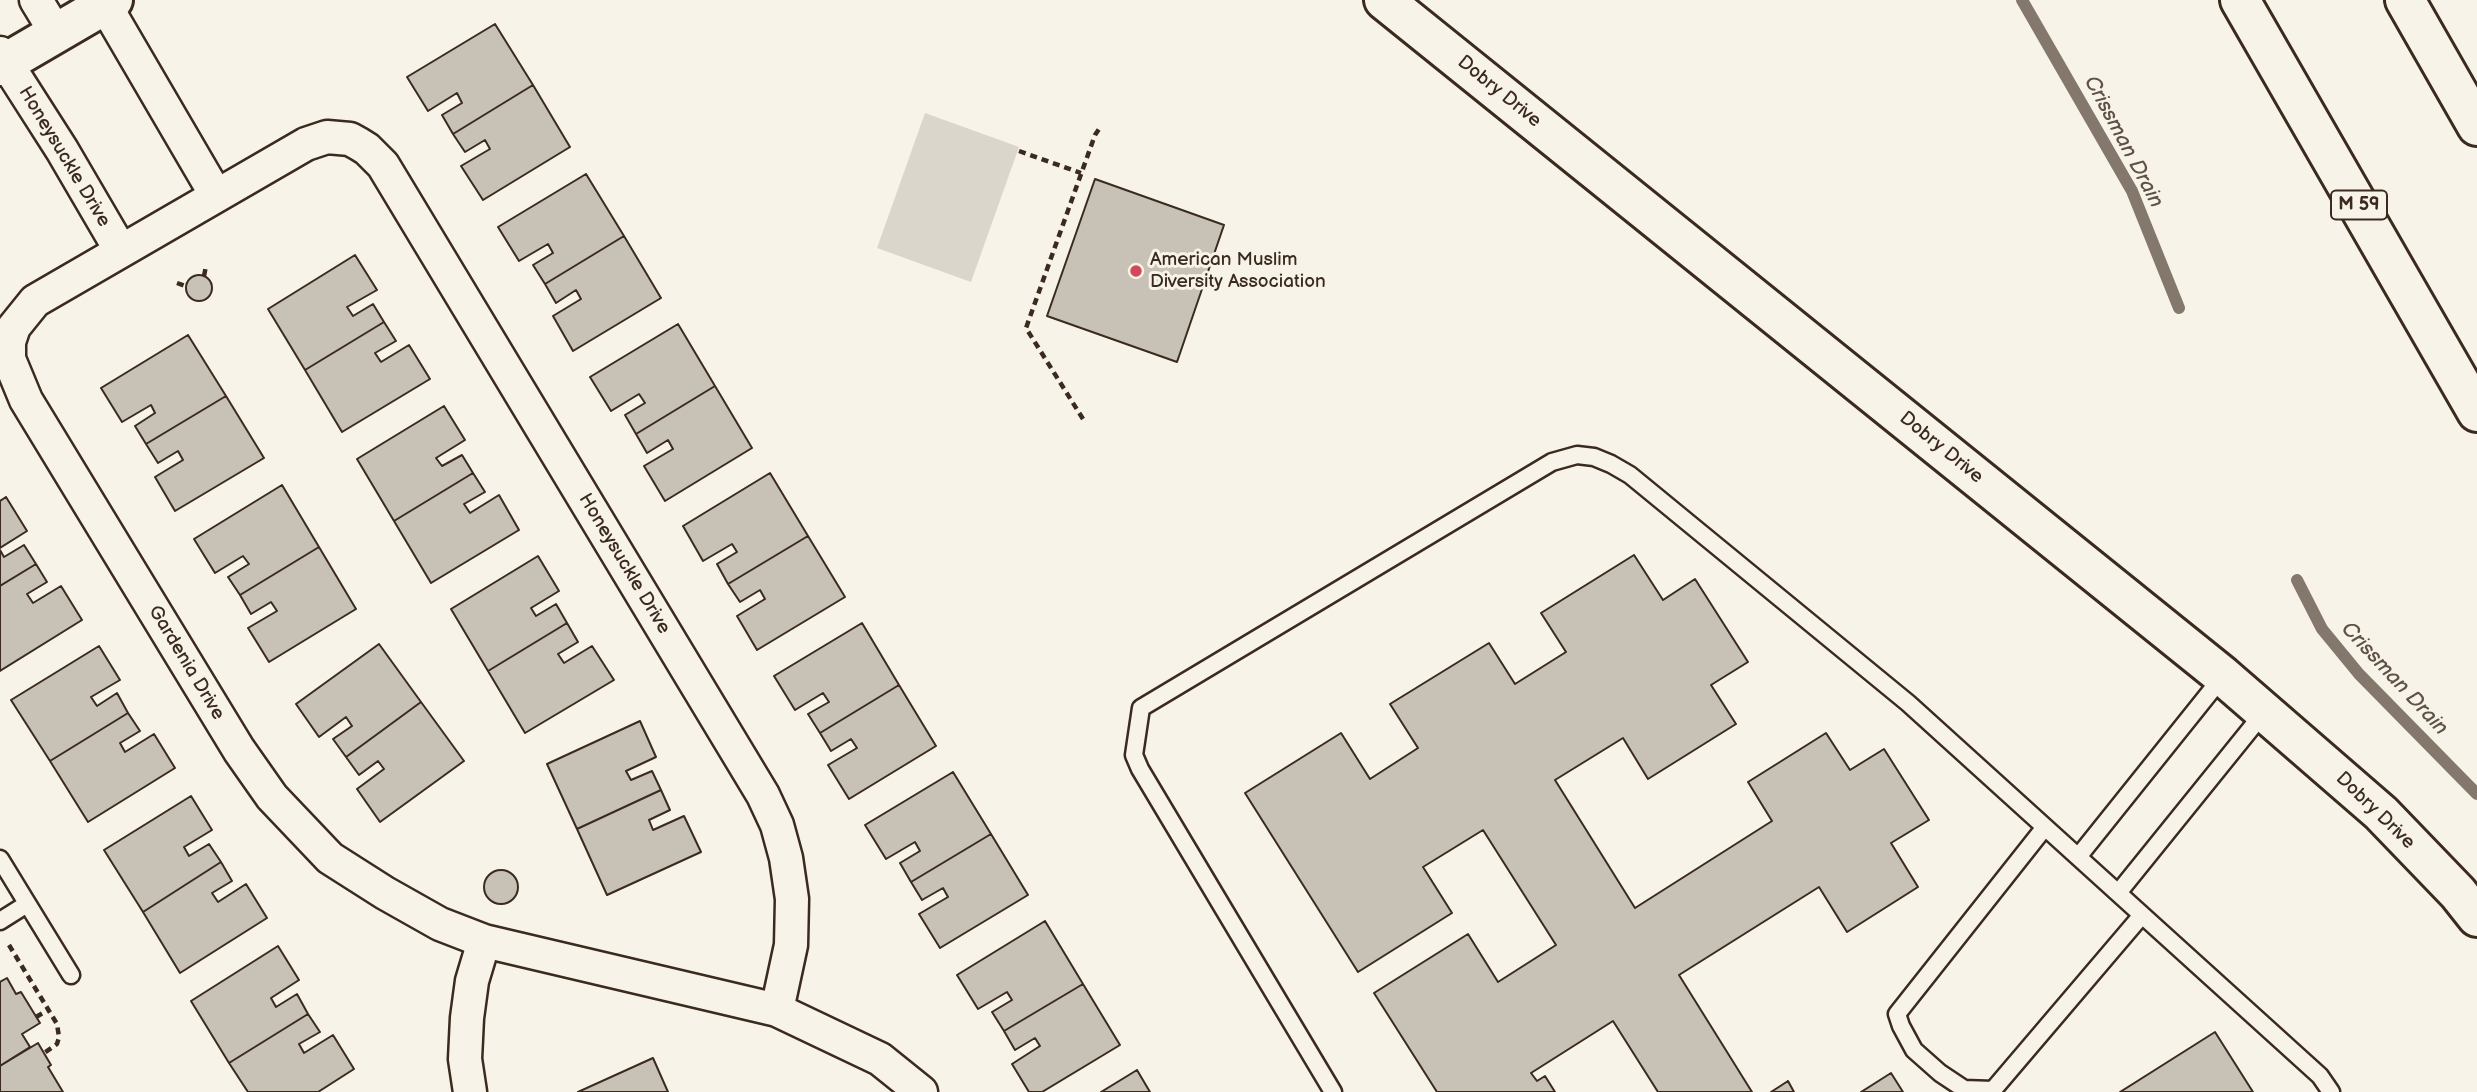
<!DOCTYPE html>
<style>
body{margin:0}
canvas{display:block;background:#f7f3e8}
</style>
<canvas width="2477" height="1092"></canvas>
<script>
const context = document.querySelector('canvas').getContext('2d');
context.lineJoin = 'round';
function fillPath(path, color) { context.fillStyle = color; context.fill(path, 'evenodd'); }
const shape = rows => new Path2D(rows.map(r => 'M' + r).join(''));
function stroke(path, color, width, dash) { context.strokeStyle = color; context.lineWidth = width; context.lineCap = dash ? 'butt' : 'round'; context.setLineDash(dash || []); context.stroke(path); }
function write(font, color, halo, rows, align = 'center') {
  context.font = font + ' "Balsamiq Sans",sans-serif'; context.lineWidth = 6; context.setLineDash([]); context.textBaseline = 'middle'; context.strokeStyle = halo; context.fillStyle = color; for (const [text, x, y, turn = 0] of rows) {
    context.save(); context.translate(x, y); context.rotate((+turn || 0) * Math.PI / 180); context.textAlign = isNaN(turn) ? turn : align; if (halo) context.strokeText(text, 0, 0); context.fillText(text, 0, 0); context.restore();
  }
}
fillPath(shape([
 [925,113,1019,147,971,282,877,248]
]), '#dbd6cb');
stroke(shape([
 [2022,0,2132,191,2179,308],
 [2297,580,2322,629,2359,674,2477,794]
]), '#84786c', 12);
const building = shape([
 [495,24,533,85,453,134,442,115,462,103,457,93,428,111,407,77,495,24],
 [533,85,570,147,483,200,461,166,490,149,485,140,465,152,453,134,533,85],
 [586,174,624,236,545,284,533,265,553,253,548,244,519,261,498,227,586,174],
 [1095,179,1224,225,1177,362,1047,316,1095,179],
 [624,236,661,298,573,351,553,316,581,299,576,290,556,303,545,284,624,236],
 [355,255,377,290,347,307,353,316,373,304,384,322,305,370,268,309,355,255],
 '186 288a13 13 0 1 1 26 0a13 13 0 1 1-26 0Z',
 [384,322,396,341,375,353,381,362,409,345,430,379,342,432,305,370,384,322],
 [678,324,715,386,636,434,625,415,645,403,639,394,611,411,590,377,678,324],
 [188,335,226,396,146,444,135,426,155,413,151,405,122,422,101,388,188,335],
 [715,386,752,448,665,501,644,466,673,449,668,440,647,453,636,434,715,386],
 [226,396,264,458,175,511,155,477,183,460,178,451,158,463,146,444,226,396],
 [444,406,465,440,436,458,442,466,462,455,473,473,394,521,357,459,444,406],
 [473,473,485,492,464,504,470,513,499,495,519,530,431,583,394,521,473,473],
 [770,473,808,536,728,584,717,564,737,552,732,544,703,561,683,526,770,473],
 [282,485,319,547,240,595,228,577,249,564,243,556,215,573,194,539,282,485],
 [6,497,27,531,0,548,0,501,6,497],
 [808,536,845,597,757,650,737,616,765,599,760,590,740,602,728,584,808,536],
 [24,545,36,564,0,586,0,550,4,557,24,545],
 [319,547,356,609,269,662,248,628,277,611,271,602,251,614,240,595,319,547],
 [1634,555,1663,600,1695,579,1748,662,1711,685,1736,724,1648,779,1623,738,1555,780,1635,908,1772,821,1748,782,1826,733,1850,770,1884,749,1929,820,1891,843,1918,887,1847,932,1819,887,1679,975,1752,1092,1658,1092,1613,1021,1531,1073,1537,1081,1545,1076,1555,1092,1437,1092,1374,993,1468,934,1498,982,1556,945,1483,830,1423,867,1452,913,1358,972,1245,793,1341,733,1370,779,1418,748,1390,704,1489,643,1515,684,1566,652,1541,613,1634,555],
 [538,556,559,591,531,608,536,616,556,604,567,623,488,671,451,609,538,556],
 [36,564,47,582,27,594,33,603,61,586,82,620,0,671,0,586,36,564],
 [567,623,578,642,558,654,564,663,592,646,614,680,525,733,488,671,567,623],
 [862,623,899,685,820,733,808,714,829,702,823,693,795,710,774,676,862,623],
 [379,644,421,702,346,757,333,739,352,726,346,717,319,737,296,704,379,644],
 [99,646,120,680,91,697,97,706,117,693,128,713,50,761,11,700,99,646],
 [899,685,936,746,849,799,828,765,857,748,851,739,831,751,820,733,899,685],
 [421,702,464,761,380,822,357,789,384,769,378,761,359,775,346,757,421,702],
 [128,713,140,731,120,743,125,752,154,734,175,768,88,822,50,761,128,713],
 [640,721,656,757,626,771,631,780,652,771,661,790,577,829,547,764,640,721],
 [953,772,991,834,911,882,900,863,920,851,915,842,886,859,865,825,953,772],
 [661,790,670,810,649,820,653,830,684,816,701,852,607,895,577,829,661,790],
 [191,796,212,830,184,847,189,856,209,844,221,862,143,912,104,850,191,796],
 [991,834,1028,895,940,948,919,914,948,897,943,888,922,900,911,882,991,834],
 [221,862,232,881,212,893,218,902,246,884,267,918,180,973,143,912,221,862],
 '484 887a17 17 0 1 1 34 0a17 17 0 1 1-34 0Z',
 [1045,921,1083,984,1004,1031,992,1012,1012,1000,1007,992,978,1009,957,975,1045,921],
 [278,946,299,980,271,998,276,1007,297,994,308,1014,229,1063,191,1001,278,946],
 [7,978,16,994,21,992,40,1023,22,1034,30,1047,0,1066,0,982,7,978],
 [1083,984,1120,1045,1042,1092,1029,1092,1012,1064,1040,1046,1035,1038,1015,1050,1004,1031,1083,984],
 [308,1014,320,1032,299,1044,304,1053,333,1035,354,1069,318,1092,248,1092,229,1063,308,1014],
 [2215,1032,2253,1092,2120,1092,2215,1032],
 [38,1043,51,1065,48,1067,63,1092,0,1092,0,1066,38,1043],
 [653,1058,668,1092,578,1092,653,1058],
 [1137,1070,1150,1092,1101,1092,1137,1070],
 [1891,1073,1903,1092,1861,1092,1891,1073],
 [1788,1081,1794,1092,1771,1092,1788,1081]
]);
fillPath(building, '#c8c1b6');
stroke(building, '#3b2a1e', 2);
const lane = shape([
 [2045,827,1897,1014,1901,1026,1914,1050,1940,1073,1964,1089,1993,1090,2142,915],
 [2078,857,2223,676],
 [0,859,71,975],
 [2118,893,2265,711],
 [0,921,27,904],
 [1333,1092,1140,769,1134,755,1141,708,1552,462,1577,455,1594,457,1611,464,1630,475,1908,703,2320,1076,2331,1092]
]);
const street = shape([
 [36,0,56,33],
 [105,5,216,195],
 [0,53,62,150,121,251],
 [484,941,777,1010],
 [470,1092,465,1059,467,1018,472,981,484,941,440,924,385,893,330,858,272,797,239,750,26,400,9,359,9,342,14,327,35,301,306,144,327,137,350,139,359,144,367,149,383,165,763,795,777,825,786,858,792,899,791,945,777,1010,880,1059,921,1092]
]);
const secondary = shape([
 [1384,0,2223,676,2381,813,2458,893,2477,917],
 [0,66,113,0]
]);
const highway = shape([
 [2240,0,2477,412],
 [2405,0,2477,126]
]);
stroke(lane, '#3b2a1e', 21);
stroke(street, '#3b2a1e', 37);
stroke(secondary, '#3b2a1e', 44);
stroke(highway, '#3b2a1e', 44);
stroke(shape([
 [1019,151,1081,173],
 [204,276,206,266],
 [177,283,185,286],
 [1083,419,1026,328,1095,135,1101,126],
 [9,945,57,1024,59,1037,57,1044,44,1053],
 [36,1017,48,1010]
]), '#3b2a1e', 4.5, [7, 5]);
stroke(lane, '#f7f3e8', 16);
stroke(street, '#f7f3e8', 32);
stroke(secondary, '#f7f3e8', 38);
stroke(highway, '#f7f3e8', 38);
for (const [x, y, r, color] of [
 [1136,271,7,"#d1495b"]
]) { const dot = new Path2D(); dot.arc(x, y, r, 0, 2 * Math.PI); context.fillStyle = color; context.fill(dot); stroke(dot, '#f7f3e8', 2.5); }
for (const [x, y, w] of [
 [2359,205,56]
]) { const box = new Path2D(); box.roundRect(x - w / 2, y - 14.5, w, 29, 5); context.fillStyle = '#f7f3e8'; context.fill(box); stroke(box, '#3b2a1e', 2); }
write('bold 18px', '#3b2a1e', null, [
 ["M 59",2359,205]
]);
write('19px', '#3b2a1e', '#f7f3e8', [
 ["Dobry Drive",1499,92,39],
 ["Honeysuckle Drive",64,157,59],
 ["Dobry Drive",1941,448,39],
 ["Honeysuckle Drive",624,564,59],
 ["Gardenia Drive",186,663,59],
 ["Dobry Drive",2375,811,44]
]);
write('19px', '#3b2a1e', '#f7f3e8', [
 ["American Muslim",1150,260],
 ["Diversity Association",1150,282]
], 'left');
write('italic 21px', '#5f5145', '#f7f3e8', [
 ["Crissman Drain",2123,142,62],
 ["Crissman Drain",2394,679,47]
]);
</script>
